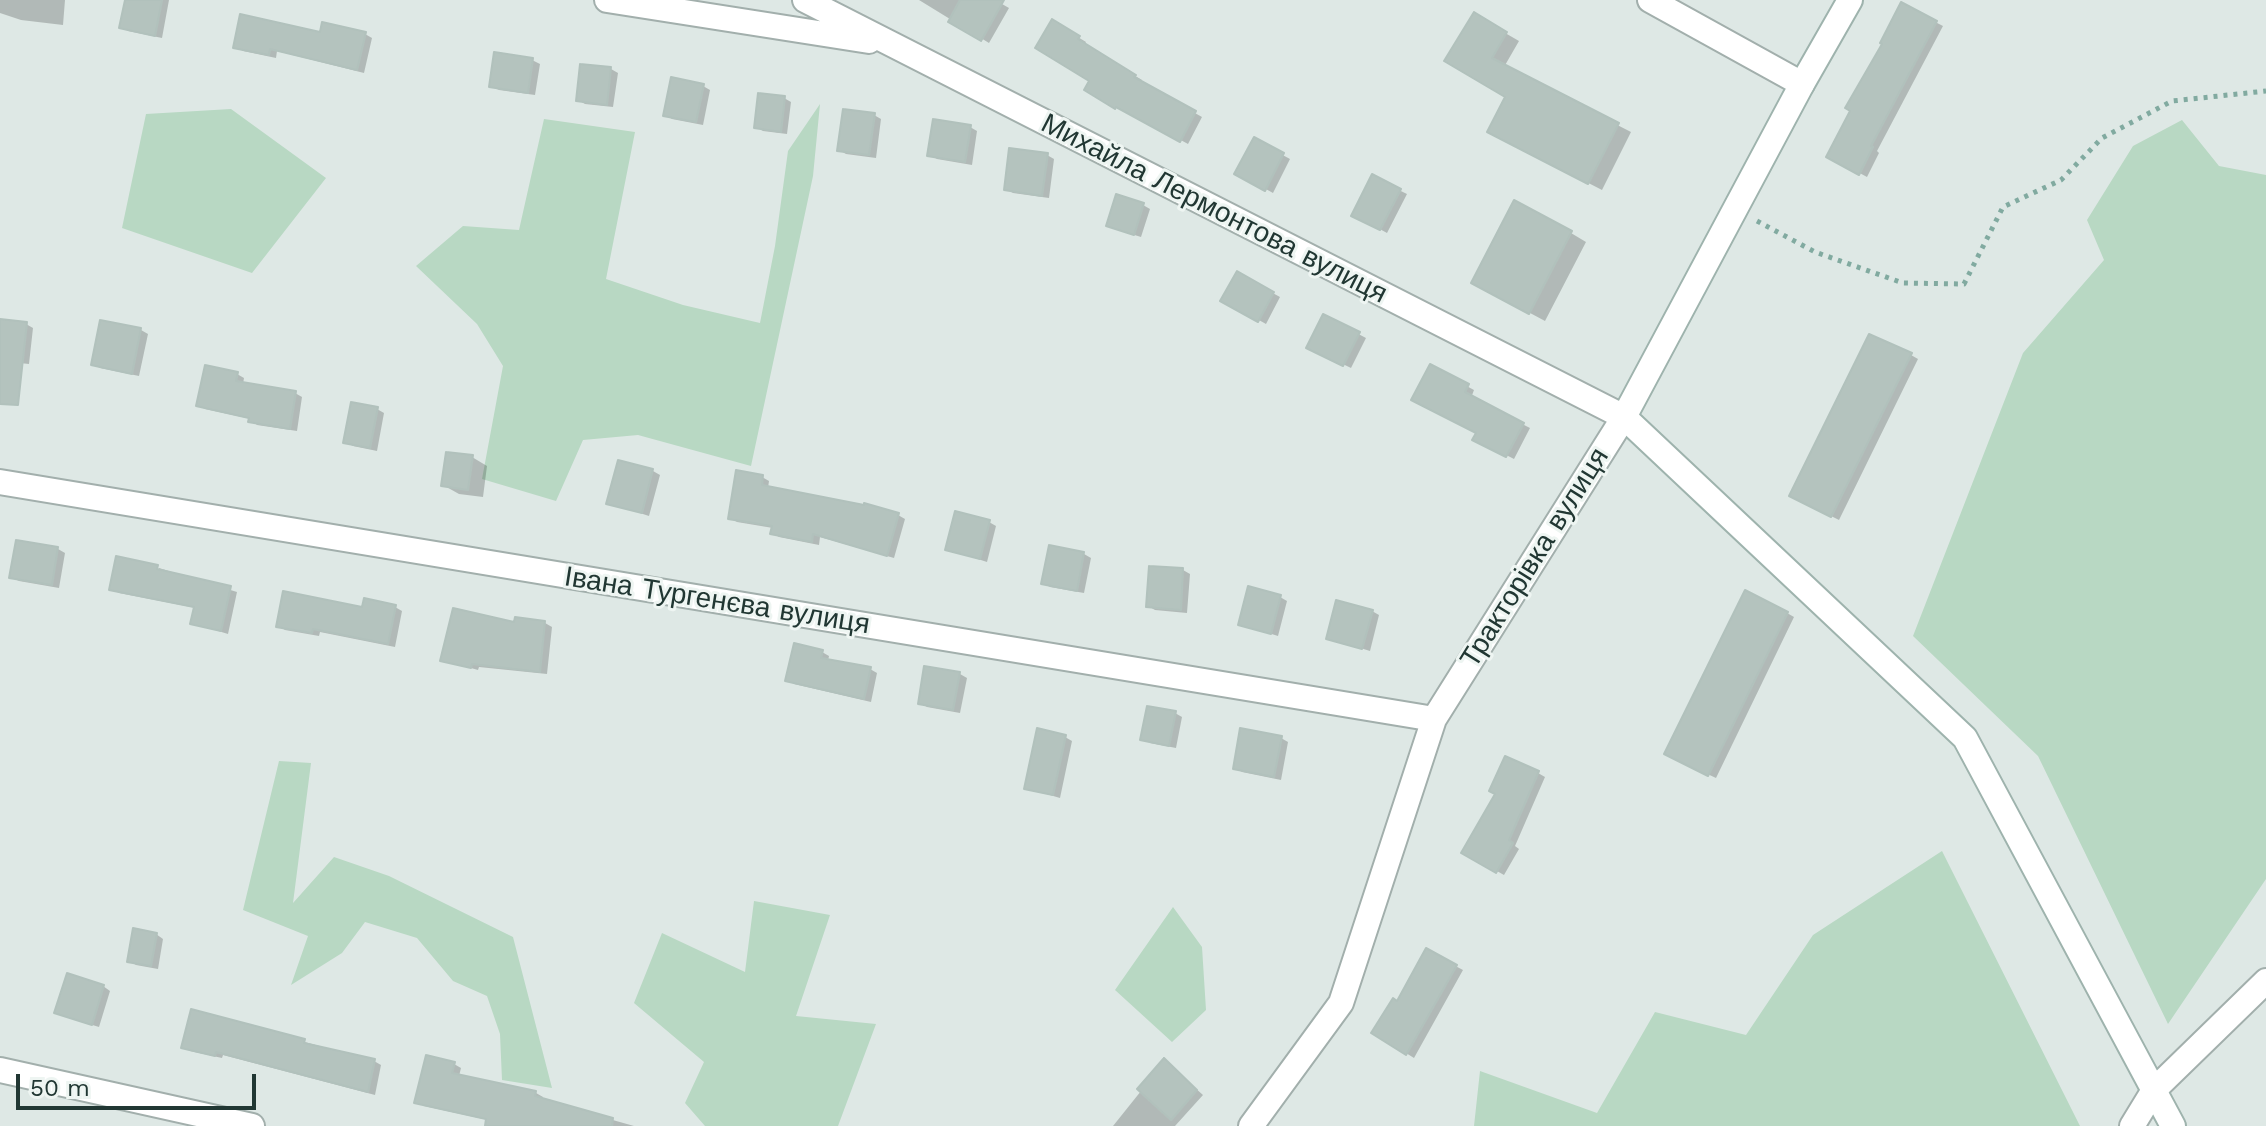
<!DOCTYPE html>
<meta charset="utf-8">
<style>
body{margin:0}
#map{position:relative;width:2266px;height:1126px;overflow:hidden;background:#dee8e5;font-family:"Work Sans",sans-serif}
canvas{display:block}
.scale{position:absolute;left:16px;top:1074px;width:240px;height:36px;box-sizing:border-box;border:4px solid #213733;border-top:0;padding-left:10px;font-size:24px;line-height:28px;white-space:nowrap;color:#213733;-webkit-text-stroke:6px #eef5f2;paint-order:stroke}
</style>
<div id="map">
<canvas width="2266" height="1126"></canvas>
<div class="scale">50 m</div>
</div>
<script>
const context = document.querySelector('canvas').getContext('2d');
context.lineJoin = 'round';
function fillPath(path, color) { context.fillStyle = color; context.fill(path, 'evenodd'); }
const shape = rows => new Path2D(rows.map(r => 'M' + r).join(''));
function stroke(path, color, width, dash) { context.strokeStyle = color; context.lineWidth = width; context.lineCap = dash ? 'butt' : 'round'; context.setLineDash(dash || []); context.stroke(path); }
function write(font, color, halo, rows, align = 'center') {
  context.font = font + ' "Work Sans",sans-serif'; context.lineWidth = 6; context.setLineDash([]); context.textBaseline = 'middle'; context.strokeStyle = halo; context.fillStyle = color; for (const [text, x, y, turn = 0] of rows) {
    context.save(); context.translate(x, y); context.rotate((+turn || 0) * Math.PI / 180); context.textAlign = isNaN(turn) ? turn : align; if (halo) context.strokeText(text, 0, 0); context.fillText(text, 0, 0); context.restore();
  }
}
fillPath(shape([
 [820,104,813,176,751,466,638,435,583,440,556,501,482,479,503,366,477,324,416,266,463,226,519,230,544,119,635,132,606,279,683,305,760,323,775,246,788,151],
 [231,109,326,178,252,273,122,228,146,114],
 [2182,120,2219,166,2266,175,2266,879,2168,1024,2038,756,1913,636,2023,353,2104,260,2087,220,2133,146],
 [279,761,311,763,293,903,334,857,389,876,513,937,552,1088,502,1080,500,1034,487,996,453,981,417,938,365,922,342,953,291,985,308,936,243,910],
 [1942,851,2080,1126,1474,1126,1480,1071,1597,1113,1655,1012,1746,1035,1813,935],
 [754,901,830,915,796,1016,876,1024,838,1126,705,1126,685,1103,704,1062,634,1003,662,933,745,972],
 [1173,907,1202,947,1206,1010,1172,1042,1115,990]
]), '#b8d8c3');
fillPath(shape([
 [0,0,65,0,63,25,21,20,0,13],
 [127,0,169,0,162,38,128,31,121,27],
 [919,0,995,0,1009,8,989,43],
 [1902,5,1943,26,1877,151,1879,153,1867,177,1828,156],
 [1474,15,1519,41,1504,67,1631,132,1602,190,1503,139,1507,97],
 [1053,22,1086,42,1084,45,1142,80,1140,82,1202,117,1188,144,1124,109,1123,111,1087,90,1092,81],
 [321,34,365,34,372,38,364,73,277,51,276,58,243,51,236,47],
 [532,60,540,64,535,95,499,90,491,86],
 [611,69,618,73,613,107,585,104,578,100],
 [703,86,710,90,703,125,672,119,665,115],
 [784,98,791,102,787,134,763,131,756,127],
 [874,115,881,119,876,158,846,154,839,150],
 [970,127,977,131,972,165,937,159,930,155],
 [1255,140,1290,159,1273,193,1237,173],
 [1047,155,1054,159,1049,198,1013,193,1006,189],
 [1372,177,1407,194,1387,233,1354,215],
 [1143,205,1150,209,1141,237,1115,229],
 [1571,233,1586,242,1545,321,1489,291],
 [1238,274,1280,297,1266,324,1223,300],
 [1324,316,1366,338,1351,368,1316,351],
 [0,321,26,324,33,328,29,364,0,361],
 [141,330,148,334,139,376,100,368,93,364],
 [1911,355,1918,359,1839,520,1799,500],
 [1431,367,1474,390,1471,398,1530,428,1514,459,1475,439,1478,433],
 [237,374,244,378,243,384,295,393,302,397,297,431,257,425,251,419,205,409,198,405],
 [377,409,384,413,377,451,353,446,346,442],
 [472,457,487,466,483,497,459,494,443,485],
 [653,471,660,475,649,516,609,503],
 [762,477,769,481,768,488,898,515,905,519,894,558,820,537,819,545,779,537,772,533,773,528,737,522,730,518],
 [989,522,996,526,987,562,947,549],
 [58,549,65,553,59,588,19,581,11,577],
 [1084,554,1091,558,1084,593,1050,587,1043,583],
 [159,568,237,592,228,634,192,623,196,608,119,593,112,589,157,580],
 [1183,570,1190,574,1187,613,1155,610,1148,606],
 [1280,597,1287,601,1278,636,1240,624],
 [395,607,402,611,395,647,320,632,319,636,285,630,278,626,363,609],
 [1372,611,1379,615,1370,651,1328,638],
 [1787,613,1794,617,1716,778,1673,758],
 [545,623,552,627,547,674,479,667,478,670,443,660,516,624],
 [822,652,829,656,828,661,870,669,877,673,871,702,794,684,787,680],
 [960,674,967,678,960,713,927,707,920,703],
 [1175,713,1182,717,1176,748,1150,743,1143,739],
 [1065,737,1072,741,1060,798,1026,788],
 [1281,738,1288,742,1281,780,1242,772,1235,768],
 [1538,773,1545,777,1515,846,1519,849,1504,875,1463,852],
 [156,934,163,939,158,969,136,965,129,961],
 [1427,951,1463,970,1414,1058,1374,1033,1398,1004],
 [103,986,110,991,99,1027,63,1016],
 [192,1011,374,1061,381,1065,375,1095,223,1055,222,1058,190,1051,183,1047],
 [1165,1061,1203,1095,1175,1126,1113,1126],
 [454,1064,461,1068,459,1076,536,1093,543,1097,542,1100,634,1126,487,1126,488,1120,424,1106,417,1102]
]), '#0003');
const building = shape([
 [125,0,162,0,155,36,119,28,125,0],
 [960,0,1004,0,981,41,948,22,960,0],
 [1901,2,1937,21,1871,146,1873,147,1859,175,1826,157,1850,111,1845,108,1882,44,1880,43,1901,2],
 [1474,12,1507,32,1492,58,1619,123,1588,184,1487,132,1505,97,1444,61,1474,12],
 [240,14,320,32,322,22,366,32,357,70,270,49,269,55,233,48,240,14],
 [1052,19,1080,36,1078,39,1136,75,1134,77,1196,111,1180,142,1116,107,1115,109,1084,90,1089,81,1035,48,1052,19],
 [494,52,533,58,528,93,489,87,494,52],
 [580,64,611,67,607,105,576,101,580,64],
 [671,77,704,84,696,122,663,116,671,77],
 [758,93,785,96,781,132,754,128,758,93],
 [843,109,875,113,869,155,837,151,843,109],
 [933,119,971,125,965,162,927,156,933,119],
 [1254,137,1284,153,1265,191,1234,174,1254,137],
 [1009,148,1048,153,1042,196,1004,190,1009,148],
 [1372,174,1401,189,1380,230,1351,216,1372,174],
 [1116,194,1144,203,1134,235,1106,226,1116,194],
 [1514,200,1572,231,1529,314,1471,283,1514,200],
 [1237,271,1274,292,1258,322,1220,301,1237,271],
 [1323,314,1360,332,1343,366,1306,348,1323,314],
 [0,319,27,322,18,405,0,404,0,319],
 [100,320,141,328,132,374,91,365,100,320],
 [1869,334,1912,353,1831,517,1789,496,1869,334],
 [1430,364,1469,384,1465,392,1524,423,1506,457,1472,440,1476,433,1411,400,1430,364],
 [205,365,238,372,236,381,296,391,290,429,248,422,249,418,196,406,205,365],
 [351,402,378,407,370,448,343,443,351,402],
 [446,452,473,455,468,490,441,486,446,452],
 [618,460,653,469,642,513,606,504,618,460],
 [736,470,763,475,762,485,864,505,864,503,899,513,887,556,813,534,812,542,770,534,772,526,728,519,736,470],
 [955,511,990,520,980,559,945,550,955,511],
 [16,540,58,547,52,585,9,578,16,540],
 [1049,545,1084,552,1077,591,1041,584,1049,545],
 [116,556,158,565,157,569,231,586,221,631,190,624,194,607,109,590,116,556],
 [1149,566,1183,568,1181,610,1146,607,1149,566],
 [1248,586,1281,595,1271,634,1238,625,1248,586],
 [1745,590,1788,612,1708,776,1664,754,1745,590],
 [283,591,362,607,364,598,396,605,388,644,313,629,312,633,276,627,283,591],
 [1336,600,1373,610,1362,649,1326,639,1336,600],
 [453,608,514,622,515,617,545,621,540,672,472,664,471,668,440,661,453,608],
 [794,643,823,650,821,658,871,667,864,699,785,681,794,643],
 [924,666,960,672,953,710,918,704,924,666],
 [1147,706,1176,711,1169,746,1140,740,1147,706],
 [1037,728,1066,735,1053,795,1024,789,1037,728],
 [1240,728,1282,736,1274,777,1233,769,1240,728],
 [1505,756,1539,771,1509,840,1513,843,1496,873,1461,853,1495,794,1489,791,1505,756],
 [133,928,157,933,151,966,127,962,133,928],
 [1426,948,1457,965,1406,1055,1371,1033,1393,998,1397,1001,1426,948],
 [67,973,104,985,92,1025,54,1013,67,973],
 [191,1009,305,1039,304,1043,375,1059,368,1092,216,1052,215,1056,181,1048,191,1009],
 [426,1055,455,1062,452,1073,536,1091,535,1096,613,1118,612,1126,485,1126,486,1119,414,1103,426,1055],
 [1164,1058,1197,1090,1171,1120,1137,1089,1164,1058]
]);
fillPath(building, '#b4c3be');
stroke(building, '#b1c1bc', 2);
const minor = shape([
 [607,0,869,41],
 [805,0,1624,417,1434,719,1341,1003,1251,1126],
 [1650,0,1802,84],
 [0,482,1434,719],
 [0,1070,252,1126],
 [2132,1126,2154,1090,2266,981]
]);
const secondary = shape([
 [1850,0,1802,84,1624,417,1965,738,2173,1126]
]);
stroke(minor, '#a2afac', 28);
stroke(secondary, '#9eb3ad', 28);
stroke(shape([
 [1757,221,1815,252,1903,283,1964,284,2003,207,2061,180,2102,138,2172,101,2266,91]
]), '#81aaa0', 5, [4, 6]);
stroke(minor, '#fff', 24);
stroke(secondary, '#fff', 24);
write('28px', '#213733', '#eef5f2', [
 ["Михайла Лермонтова вулиця",1214,209,27],
 ["Тракторівка вулиця",1535,558,-58],
 ["Івана Тургенєва вулиця",717,601,9]
]);
</script>
